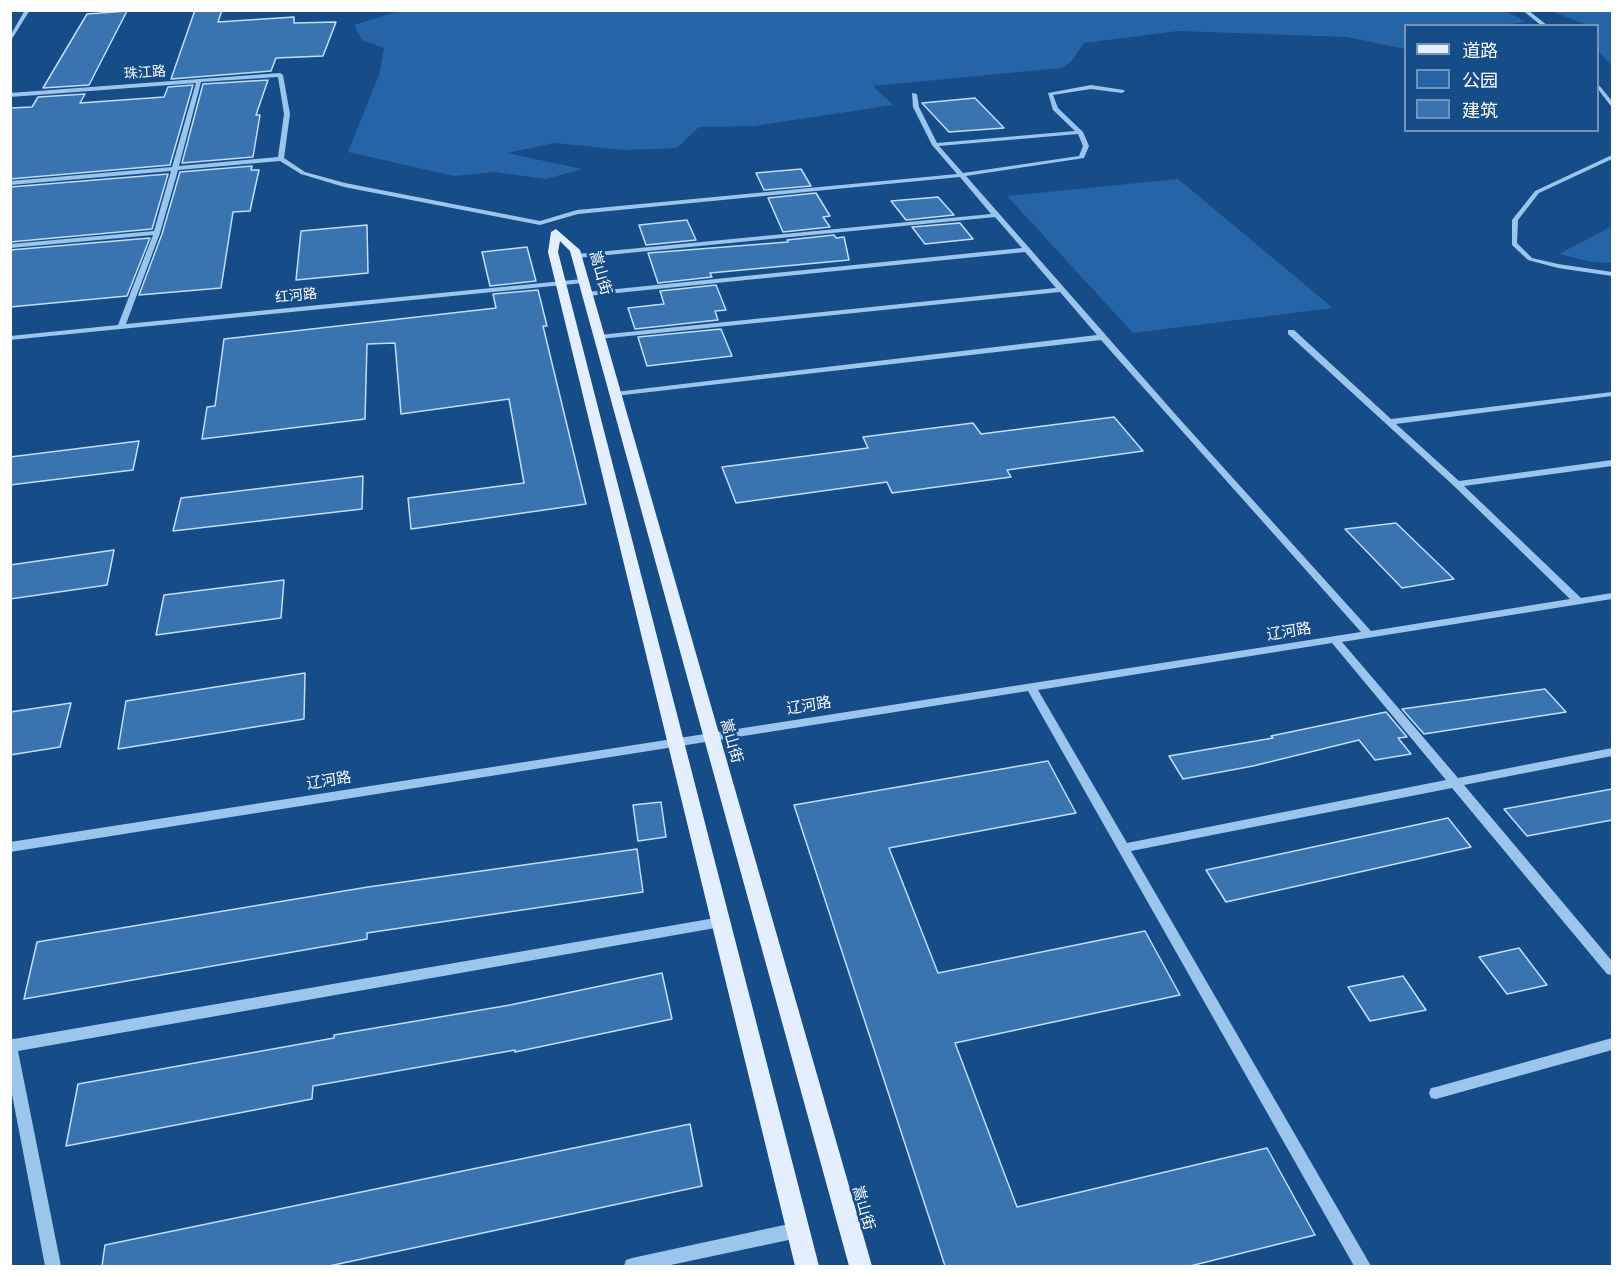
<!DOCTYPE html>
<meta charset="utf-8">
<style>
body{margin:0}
#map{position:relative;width:1623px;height:1277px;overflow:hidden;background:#164c88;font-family:"IBM Plex Sans","Noto Sans SC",sans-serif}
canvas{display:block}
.frame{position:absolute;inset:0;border:12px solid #fff;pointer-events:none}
.legend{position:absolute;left:1404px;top:24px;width:195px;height:108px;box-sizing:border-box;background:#164c88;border:2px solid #7394b8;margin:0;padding:8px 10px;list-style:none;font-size:18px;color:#fff}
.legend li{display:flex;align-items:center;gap:12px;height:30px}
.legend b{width:30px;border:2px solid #7394b8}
</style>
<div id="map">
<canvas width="1623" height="1277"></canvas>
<div class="frame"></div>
<ul class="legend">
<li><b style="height:8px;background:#e3efff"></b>道路</li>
<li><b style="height:16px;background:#2564a6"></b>公园</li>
<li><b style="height:16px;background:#3a74b0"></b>建筑</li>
</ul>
</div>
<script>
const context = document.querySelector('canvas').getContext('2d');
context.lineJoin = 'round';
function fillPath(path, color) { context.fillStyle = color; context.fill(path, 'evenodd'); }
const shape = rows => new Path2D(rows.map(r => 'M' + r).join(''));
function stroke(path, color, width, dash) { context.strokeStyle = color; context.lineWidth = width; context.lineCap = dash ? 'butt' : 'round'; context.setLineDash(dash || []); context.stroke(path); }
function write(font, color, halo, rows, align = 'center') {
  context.font = font + ' "IBM Plex Sans","Noto Sans SC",sans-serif'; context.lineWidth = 5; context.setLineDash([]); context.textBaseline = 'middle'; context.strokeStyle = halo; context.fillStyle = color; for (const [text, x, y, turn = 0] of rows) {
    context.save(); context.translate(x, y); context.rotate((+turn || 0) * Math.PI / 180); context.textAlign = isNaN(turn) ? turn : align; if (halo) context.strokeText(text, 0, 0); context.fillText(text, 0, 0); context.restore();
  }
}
fillPath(shape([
 [1504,10,1526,22,1494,26,1406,26,1405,49,1347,37,1178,31,1084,43,1071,62,1061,68,873,86,893,105,754,126,699,127,677,148,624,150,555,143,507,153,582,169,546,179,494,172,454,176,348,152,379,75,384,48,362,40,354,25,399,11],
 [1607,11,1612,12,1612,66,1598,51,1598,26,1587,25,1551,11],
 [1178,179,1333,308,1133,333,1007,196],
 [1612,226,1612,263,1592,262,1559,254]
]), '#2564a6');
const building = shape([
 [195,10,222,10,218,22,294,17,294,23,336,22,323,56,276,58,271,71,171,79,195,10],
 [127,11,89,85,43,88,87,14,127,11],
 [268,80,256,115,260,115,253,157,182,163,203,84,268,80],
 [193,85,170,165,10,179,10,108,32,107,38,97,85,94,80,103,164,97,168,87,193,85],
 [975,98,1004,128,949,132,922,103,975,98],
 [252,166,251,170,259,170,250,211,233,212,221,288,139,295,162,234,180,172,252,166],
 [801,169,811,186,764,190,756,173,801,169],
 [168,174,152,229,10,242,10,187,168,174],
 [816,193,830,216,823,217,830,227,783,232,768,198,816,193],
 [938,197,954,215,906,220,891,201,938,197],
 [687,220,696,240,646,245,639,225,687,220],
 [960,223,973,239,925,244,912,227,960,223],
 [367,225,368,273,296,280,301,231,367,225],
 [834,235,836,238,844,237,849,260,710,273,712,277,658,283,648,253,788,242,787,240,834,235],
 [150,238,127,296,10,307,10,250,150,238],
 [527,247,536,281,490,286,482,252,527,247],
 [716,285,726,310,715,311,718,320,635,329,628,308,664,304,660,291,716,285],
 [538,290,547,326,543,326,586,504,411,529,408,498,524,483,509,399,401,414,395,343,367,344,365,419,202,439,207,407,215,406,224,339,496,308,493,294,538,290],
 [721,329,732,356,647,366,638,337,721,329],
 [1114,417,1143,451,1007,470,1011,477,892,493,887,482,736,503,722,467,868,448,863,437,973,423,981,434,1114,417],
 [139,441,133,470,10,485,10,457,139,441],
 [363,476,362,509,173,531,181,498,363,476],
 [1396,523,1454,579,1402,588,1345,529,1396,523],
 [114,550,107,585,10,599,10,565,114,550],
 [284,580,281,618,156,635,164,595,284,580],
 [305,673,304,719,118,749,126,701,305,673],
 [1545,689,1566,712,1424,734,1402,709,1545,689],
 [71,703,60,747,10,755,10,712,71,703],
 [1386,712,1407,737,1398,738,1411,754,1375,760,1359,740,1253,766,1183,779,1169,756,1273,738,1271,736,1386,712],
 [1048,761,1076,813,889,848,938,973,1145,931,1180,995,955,1043,1017,1207,1267,1148,1315,1235,1190,1266,945,1266,794,805,1048,761],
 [1612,789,1612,820,1527,836,1504,809,1612,789],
 [661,802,666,837,638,841,633,805,661,802],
 [1448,818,1471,847,1226,902,1206,870,1448,818],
 [637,849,643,892,367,933,367,939,24,999,37,942,368,887,637,849],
 [1519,948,1547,985,1507,994,1479,957,1519,948],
 [662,973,672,1019,515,1052,515,1050,313,1086,312,1099,66,1146,78,1084,334,1038,334,1035,510,1005,662,973],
 [1403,976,1426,1010,1370,1021,1348,987,1403,976],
 [690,1124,702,1186,329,1266,102,1266,105,1245,690,1124]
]);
fillPath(building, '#3a74b0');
stroke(building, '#c2defa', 1.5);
fillPath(shape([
 [25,10,30,10,10,42,10,36,25,10],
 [1522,10,1528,10,1548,26,1542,26,1522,10],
 [280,73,283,75,290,114,284,158,305,172,345,183,540,221,577,210,957,174,932,145,913,107,912,93,917,94,919,107,937,143,1075,131,1053,110,1048,93,1091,85,1124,90,1125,91,1122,93,1091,89,1053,95,1058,108,1083,132,1089,146,1084,158,966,176,1176,415,1371,631,1570,599,1454,486,1288,334,1288,330,1294,330,1391,419,1612,392,1612,396,1396,424,1459,481,1612,460,1612,466,1464,486,1581,598,1612,593,1612,599,1342,642,1458,778,1612,748,1612,756,1464,785,1612,961,1612,975,1607,974,1452,788,1131,851,1371,1266,1354,1266,1028,691,10,852,10,842,1361,632,1101,340,615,396,611,394,615,392,1097,335,1060,292,599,339,595,337,599,335,1056,288,1025,252,587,296,583,294,587,292,1022,248,995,217,577,258,573,256,577,254,991,214,960,177,578,214,540,225,344,187,301,174,280,161,178,170,160,233,126,324,583,279,587,281,583,283,10,340,10,336,118,325,153,235,10,248,10,244,154,231,171,171,10,185,10,181,172,167,196,83,10,97,10,93,280,73],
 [278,77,284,114,278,157,179,166,201,82,278,77],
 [1078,134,1083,146,1079,156,963,173,939,146,1078,134],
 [1332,643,1446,780,1127,843,1038,690,1332,643],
 [1598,84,1612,101,1612,106,1610,105,1598,89,1598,84],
 [1612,155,1612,159,1539,193,1518,220,1517,243,1532,258,1558,264,1612,272,1612,276,1558,268,1528,260,1512,245,1512,220,1535,191,1612,155],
 [721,917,726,918,728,922,726,926,721,927,18,1051,61,1266,45,1266,10,1084,10,1038,14,1039,721,917],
 [1612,1038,1612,1050,1436,1099,1431,1098,1429,1093,1431,1088,1436,1087,1612,1038],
 [798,1222,804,1225,806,1230,804,1235,798,1238,666,1266,624,1266,626,1260,632,1258,798,1222]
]), '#9cc5ee');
fillPath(shape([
 [556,229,580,250,872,1266,849,1266,570,251,560,241,558,252,819,1266,795,1266,548,252,551,232,556,229]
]), '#e3efff');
write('14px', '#fff', '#164c88', [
 ["珠江路",145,73,-4],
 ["红河路",296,296,-6]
]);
write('15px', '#fff', '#164c88', [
 ["嵩山街",600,273,74],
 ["辽河路",1289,632,-9],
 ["辽河路",809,706,-9],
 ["嵩山街",731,741,74],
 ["辽河路",329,781,-9],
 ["嵩山街",863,1208,74]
]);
</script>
